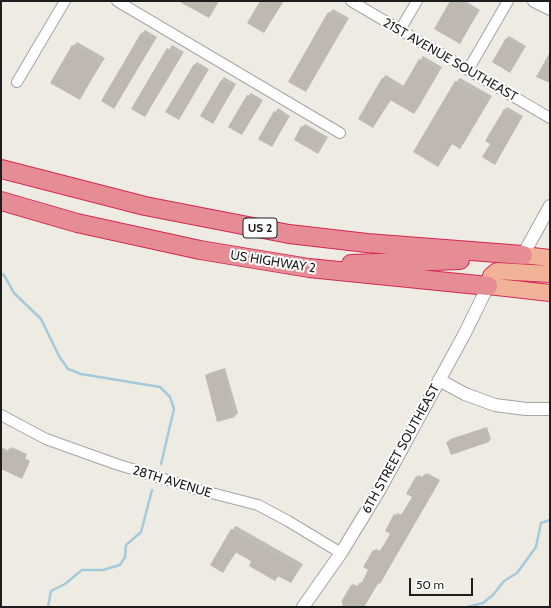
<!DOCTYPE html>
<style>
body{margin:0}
#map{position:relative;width:551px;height:608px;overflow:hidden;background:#eeebe3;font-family:Cabin,sans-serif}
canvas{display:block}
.frame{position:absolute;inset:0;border:2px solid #1d1d1d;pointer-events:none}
.scale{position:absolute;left:409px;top:578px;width:64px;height:18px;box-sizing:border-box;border:2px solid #1d1d1d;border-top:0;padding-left:5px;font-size:12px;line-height:14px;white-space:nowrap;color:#1d1d1d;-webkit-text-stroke:3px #fff;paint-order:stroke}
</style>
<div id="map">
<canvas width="551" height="608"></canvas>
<div class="frame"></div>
<div class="scale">50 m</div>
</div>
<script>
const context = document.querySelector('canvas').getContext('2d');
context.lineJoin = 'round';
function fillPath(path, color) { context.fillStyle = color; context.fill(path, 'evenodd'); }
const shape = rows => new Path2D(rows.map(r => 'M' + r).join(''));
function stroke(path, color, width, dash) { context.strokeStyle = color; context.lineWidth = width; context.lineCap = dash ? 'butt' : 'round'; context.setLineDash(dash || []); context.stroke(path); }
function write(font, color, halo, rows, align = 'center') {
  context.font = font + ' Cabin,sans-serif'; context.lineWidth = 4; context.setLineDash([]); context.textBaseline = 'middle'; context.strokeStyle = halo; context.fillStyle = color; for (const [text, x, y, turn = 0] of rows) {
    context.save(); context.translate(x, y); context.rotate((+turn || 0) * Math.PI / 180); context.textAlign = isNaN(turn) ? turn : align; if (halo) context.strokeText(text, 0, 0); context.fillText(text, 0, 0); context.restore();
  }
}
fillPath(shape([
 [261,1,284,1,264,32],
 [451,1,465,1,480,10,460,42],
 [333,9,349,18,306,91,329,13],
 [145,30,157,37,114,108,141,34],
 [509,36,526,46,512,68,506,39],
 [77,42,105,58,80,98,73,46],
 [172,45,184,52,145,116,132,108],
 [423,56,442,67,417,110,414,113,391,100,373,127,382,79,386,75,404,86],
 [197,62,209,69,179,119,195,65],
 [224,77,236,84,213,123,201,116],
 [460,78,492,96,464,143,460,147,453,143,438,166,456,82],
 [251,93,263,100,242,134,248,96],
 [507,107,523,116,497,160,491,144,505,109],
 [278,108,290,116,271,146,259,138],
 [305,124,328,137,318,153,302,127],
 [225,368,238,413,235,416,218,420,206,376,209,373],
 [487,427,491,439,488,442,448,442,450,439],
 [1,447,9,451,12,447,27,454,25,458,30,461,23,476,1,468],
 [427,473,440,480,381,581,379,582,364,607,341,607,351,586,353,584,358,586,361,582,363,582,370,570,365,567,374,550,376,549,380,551,391,534,386,531,397,513,402,515,413,496,417,477,419,475,423,478],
 [236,526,303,564,294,578,291,582,279,576,275,580,253,560,237,551,223,572,232,530]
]), '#0003');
stroke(shape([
 [1,274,4,275,14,293,41,319,59,356,68,369,81,374,160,387,170,397,174,409,161,464],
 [48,607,51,591,65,584,82,570,103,570,120,565,125,557,126,545,141,532,152,490],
 [467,607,483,603,493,595,504,581,517,573,536,547,541,523,550,520]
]), '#a4cadb', 2.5);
fillPath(shape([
 [178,1,219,1,209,18],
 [260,1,283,1,264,33,247,23],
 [450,1,454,1,477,14,460,44,434,29],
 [328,12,346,22,306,92,288,82],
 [141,33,154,41,114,109,101,101],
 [506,38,524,49,510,73,492,62],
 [72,45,101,62,80,100,50,83],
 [167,48,181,56,145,117,131,109],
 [550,52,550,83,536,77],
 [419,59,439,71,414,114,390,100,373,128,358,119,382,78,401,90],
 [194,64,207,72,179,120,165,112],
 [221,80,234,87,213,124,200,116],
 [455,81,488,101,460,149,452,144,438,167,413,152],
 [247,95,261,103,242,135,228,127],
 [504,109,521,119,495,165,482,157,490,144,485,141],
 [274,111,288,119,272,147,258,139],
 [301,126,326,140,318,154,294,140],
 [222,370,235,417,217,422,205,375],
 [484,429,489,442,451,455,446,442],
 [9,448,26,456,24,460,29,463,22,479,1,469,1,450,7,453],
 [424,474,439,482,380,584,378,583,364,607,349,607,341,602,351,585,356,588,359,583,361,584,368,570,363,567,373,550,378,553,382,548,390,534,385,531,394,514,399,517,403,512,412,497,406,494,416,476,421,479],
 [231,529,299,568,291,583,278,576,275,581,249,566,251,561,235,552,223,573,210,565]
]), '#bfb8b0');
const minor = shape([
 [117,1,340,133],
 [351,1,550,118],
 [400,30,417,1],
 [468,70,508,1],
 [17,82,65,1],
 [1,415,46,439,116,464,196,489,258,505,288,521,341,553]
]);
const tertiary = shape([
 [534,1,550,9],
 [523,255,550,206],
 [439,380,465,394,495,405,526,409,550,409],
 [303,607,341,553,380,489,465,333,488,286]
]);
const trunk = shape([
 [523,255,550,258],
 [550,274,497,271,491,276,488,286,550,293]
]);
const motorway = shape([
 [1,169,145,206,289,234,367,243,523,255],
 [1,201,77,223,200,250,309,268,488,286],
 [351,264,460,260]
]);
stroke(minor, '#a4a4a4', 12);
stroke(tertiary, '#a4a4a4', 14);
stroke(trunk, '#d52753', 18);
stroke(motorway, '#d52753', 20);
stroke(minor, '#fff', 10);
stroke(tertiary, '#fff', 12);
stroke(trunk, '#f0b398', 16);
stroke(motorway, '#e58c94', 18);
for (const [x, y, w] of [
 [260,228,34]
]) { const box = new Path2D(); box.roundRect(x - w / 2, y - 10, w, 20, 3); context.fillStyle = '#fff'; context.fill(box); stroke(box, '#1d1d1d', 1); }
write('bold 12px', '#1d1d1d', null, [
 ["US 2",260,228]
]);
write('13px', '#1d1d1d', '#fff', [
 ["21ST AVENUE SOUTHEAST",450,60,30],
 ["US HIGHWAY 2",273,262,9],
 ["6TH STREET SOUTHEAST",401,449,-61],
 ["28TH AVENUE",172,482,17]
]);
</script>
